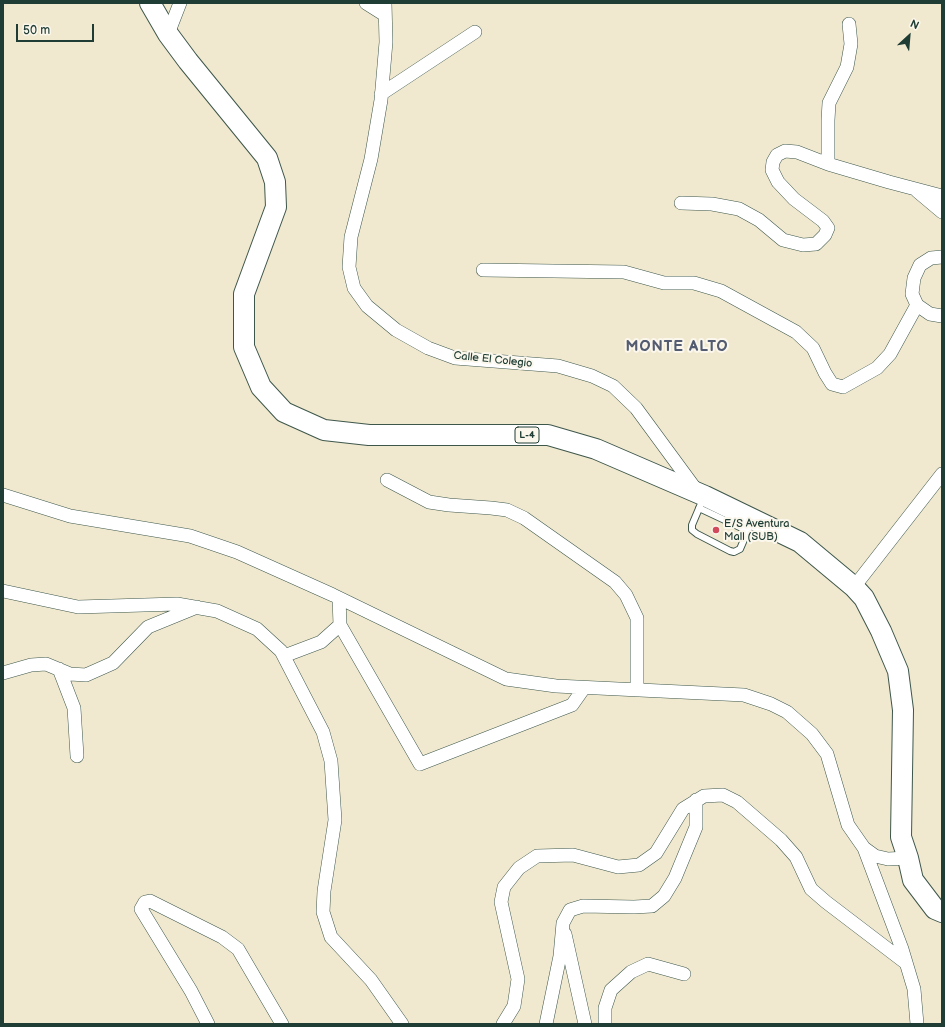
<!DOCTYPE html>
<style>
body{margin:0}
#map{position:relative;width:945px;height:1027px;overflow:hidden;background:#f1e9cf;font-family:"Balsamiq Sans",sans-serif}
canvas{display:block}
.frame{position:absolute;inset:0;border:4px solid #1f3d34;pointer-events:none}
.north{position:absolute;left:889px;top:16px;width:40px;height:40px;-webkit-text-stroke:3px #fbf7ec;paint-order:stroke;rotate:26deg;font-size:11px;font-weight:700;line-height:16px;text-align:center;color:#1f3d34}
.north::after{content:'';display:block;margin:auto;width:14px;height:18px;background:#1f3d34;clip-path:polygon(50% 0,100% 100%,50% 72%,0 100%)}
.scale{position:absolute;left:16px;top:24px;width:78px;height:18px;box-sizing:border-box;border:2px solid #1f3d34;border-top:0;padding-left:5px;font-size:12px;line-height:14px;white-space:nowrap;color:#1f3d34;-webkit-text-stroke:3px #fbf7ec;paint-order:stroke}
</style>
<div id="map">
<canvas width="945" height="1027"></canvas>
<div class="frame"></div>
<div class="north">N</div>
<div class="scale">50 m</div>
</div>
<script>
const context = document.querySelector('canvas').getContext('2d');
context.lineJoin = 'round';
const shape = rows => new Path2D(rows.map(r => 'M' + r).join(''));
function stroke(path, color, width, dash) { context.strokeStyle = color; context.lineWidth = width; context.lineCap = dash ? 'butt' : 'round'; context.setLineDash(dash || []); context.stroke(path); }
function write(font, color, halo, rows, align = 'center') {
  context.font = font + ' "Balsamiq Sans",sans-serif'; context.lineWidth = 4; context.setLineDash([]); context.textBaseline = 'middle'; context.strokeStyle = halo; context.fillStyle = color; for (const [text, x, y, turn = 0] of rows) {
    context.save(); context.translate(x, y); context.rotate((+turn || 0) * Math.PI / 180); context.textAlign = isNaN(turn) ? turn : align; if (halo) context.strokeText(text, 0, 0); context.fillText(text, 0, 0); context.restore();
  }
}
const lane = shape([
 [703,499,692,525,692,530,697,534,730,551,734,552,740,549,752,521],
 [699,508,748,531]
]);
const street = shape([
 [366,3,385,15],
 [385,3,386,42,381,100,371,159,351,237,349,267,354,288,367,306,396,330,428,348,455,358,558,366,592,376,613,386,636,408,697,491],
 [168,34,180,3],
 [381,94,475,32],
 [828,164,828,120,829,103,847,67,851,44,849,24],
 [917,191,942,212],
 [681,203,712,204,739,209,759,220,783,240,803,245,816,244,825,235,828,228,823,221,794,199,778,182,772,170,773,162,777,155,785,151,797,152,828,164,889,182,942,196],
 [942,257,931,258,920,265,914,278,912,294,917,305,930,314,942,316],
 [483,270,624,272,664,283,694,283,721,291,796,332,813,348,825,373,832,384,843,387,877,368,890,354,917,305],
 [387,480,429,502,449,505,491,508,507,510,524,518,615,582,626,595,637,618,637,690],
 [3,495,70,516,190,536,237,552,333,595,506,679,556,686,744,695,771,704,787,712,812,734,827,754,848,825,864,848,875,856,888,859,908,858],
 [854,587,942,474],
 [3,591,78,607,177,604,217,611,257,629,281,651,323,732,331,761,335,820,324,891,323,912,331,937,371,980,402,1024],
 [339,598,340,625,420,764,572,705,584,688],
 [284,656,321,642,340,625],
 [59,669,74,708,77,756],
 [3,673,31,665,46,664,70,674,86,675,113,663,148,627,197,607],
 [864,848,902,949,914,989,917,1024],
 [565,934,585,1024],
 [208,1024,191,991,141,909,145,902,150,901,222,937,238,949,282,1024],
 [503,1024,514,1006,518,979,501,902,504,887,519,868,537,856,573,855,618,867,639,865,656,853,683,809,704,796,723,795,737,802,781,840,796,857,811,889,826,902,906,963],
 [546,1024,560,956,563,923,570,910,583,906,634,907,652,906,664,896,675,878,696,827,696,800],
 [605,1024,605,1008,611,990,631,972,648,964,684,974]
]);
const primary = shape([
 [150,3,168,34,188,61,267,158,275,182,276,207,244,294,244,347,261,387,284,412,324,430,369,435,548,435,596,449,705,496,800,542,854,587,864,598,881,631,898,671,903,710,901,837,908,858,913,880,935,909,942,912]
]);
stroke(lane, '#3e574b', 8);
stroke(street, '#3e574b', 14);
stroke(primary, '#3e574b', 22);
stroke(lane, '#fff', 6);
stroke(street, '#fff', 13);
stroke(primary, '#fff', 20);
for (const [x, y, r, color] of [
 [716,530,4,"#d1495b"]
]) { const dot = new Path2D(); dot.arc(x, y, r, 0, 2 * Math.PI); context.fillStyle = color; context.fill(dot); stroke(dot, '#fbf7ec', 1.5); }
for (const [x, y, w] of [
 [527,435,24]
]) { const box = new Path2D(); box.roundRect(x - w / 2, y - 8, w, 16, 3); context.fillStyle = '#fbf7ec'; context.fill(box); stroke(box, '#1f3d34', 1); }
write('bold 10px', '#1f3d34', null, [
 ["L-4",527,435]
]);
write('11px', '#1f3d34', '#fbf7ec', [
 ["Calle El Colegio",493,360,6]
]);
write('11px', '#1f3d34', '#fbf7ec', [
 ["E/S Aventura",724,524],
 ["Mall (SUB)",724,537]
], 'left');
context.letterSpacing = '1px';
write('bold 15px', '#535c70', '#fbf7ec', [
 ["MONTE ALTO",677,347]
]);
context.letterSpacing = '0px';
</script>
